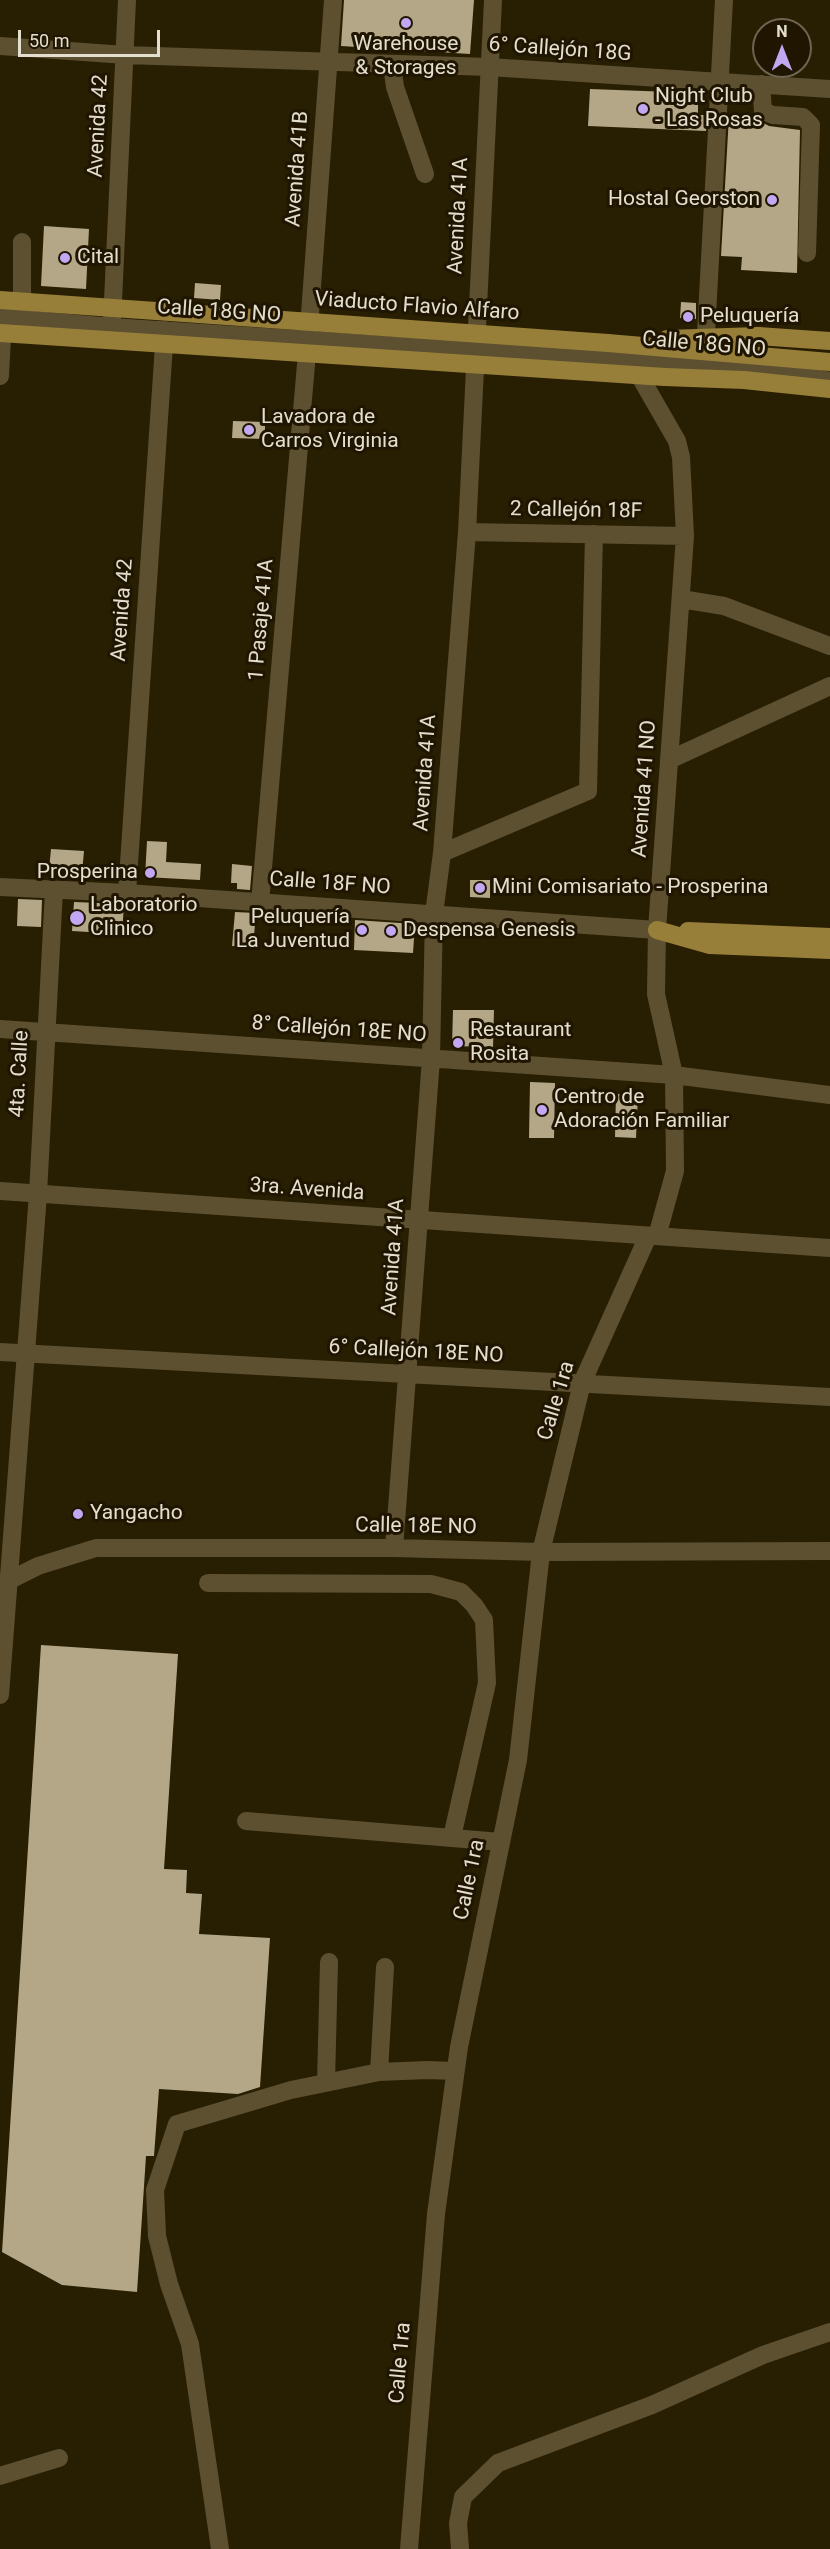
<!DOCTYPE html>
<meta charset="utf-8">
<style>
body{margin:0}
#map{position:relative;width:830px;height:2549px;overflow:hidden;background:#281e02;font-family:Roboto,sans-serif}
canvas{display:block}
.north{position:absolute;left:752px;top:18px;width:60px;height:60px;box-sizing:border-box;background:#1f1500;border:2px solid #6e6552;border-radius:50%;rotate:0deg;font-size:16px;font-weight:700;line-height:24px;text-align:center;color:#e4dece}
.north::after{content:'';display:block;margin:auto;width:21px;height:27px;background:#c2a8f2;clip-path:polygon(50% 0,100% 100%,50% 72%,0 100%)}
.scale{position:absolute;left:18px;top:30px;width:142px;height:27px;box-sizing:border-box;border:3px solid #e4dece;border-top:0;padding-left:8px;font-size:18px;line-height:21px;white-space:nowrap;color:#e4dece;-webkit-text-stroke:4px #1f1500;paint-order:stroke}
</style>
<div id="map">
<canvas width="830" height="2549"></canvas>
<div class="north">N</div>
<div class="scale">50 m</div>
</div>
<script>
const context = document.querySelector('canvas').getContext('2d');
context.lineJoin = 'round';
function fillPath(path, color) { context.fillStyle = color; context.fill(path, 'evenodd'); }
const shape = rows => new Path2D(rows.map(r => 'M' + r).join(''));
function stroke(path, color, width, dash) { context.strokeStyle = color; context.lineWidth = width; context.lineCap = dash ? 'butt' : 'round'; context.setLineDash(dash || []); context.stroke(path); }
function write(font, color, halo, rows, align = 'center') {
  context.font = font + ' Roboto,sans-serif'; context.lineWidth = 6; context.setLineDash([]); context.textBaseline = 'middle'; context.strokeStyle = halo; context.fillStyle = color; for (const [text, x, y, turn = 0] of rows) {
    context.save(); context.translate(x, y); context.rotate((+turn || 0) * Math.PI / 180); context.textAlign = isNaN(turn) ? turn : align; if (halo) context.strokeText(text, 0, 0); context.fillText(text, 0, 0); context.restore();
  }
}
fillPath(shape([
 [344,0,474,0,470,54,341,46],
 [590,89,698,93,698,115,707,115,706,131,588,126],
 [729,116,754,118,769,126,800,130,797,273,741,270,742,257,721,256],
 [44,226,89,229,86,289,41,286],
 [195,283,221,285,220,300,194,298],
 [681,302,696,303,696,319,680,318],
 [233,421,265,422,265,439,232,438],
 [147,841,167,842,166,862,201,864,200,880,145,877],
 [51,849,84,851,82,873,49,870],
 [232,864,252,866,250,890,237,889,237,883,231,883],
 [470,880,490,880,490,898,470,897],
 [18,899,42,900,41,927,17,926],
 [74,902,124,904,122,934,72,931],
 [235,912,256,913,253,947,232,946],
 [355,920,415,924,413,953,354,950],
 [453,1010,494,1010,493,1047,452,1046],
 [530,1082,555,1083,554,1138,529,1138],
 [616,1094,638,1095,636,1138,615,1137],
 [41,1645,178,1654,164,1869,187,1870,186,1893,202,1894,199,1934,270,1938,260,2087,238,2094,159,2089,154,2156,146,2156,137,2292,62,2285,2,2252]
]), '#b3a787');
stroke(shape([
 [0,46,125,55,489,67,830,89],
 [392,65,395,87,425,174],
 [761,84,763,111,773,115,803,117,811,125,807,253],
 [0,317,112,327,631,361,810,377,830,381],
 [22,317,22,242],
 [112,322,127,0],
 [705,352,724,0],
 [631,361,677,441,681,457,685,536,657,930,656,994,674,1075,675,1171,659,1229],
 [0,376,3,317],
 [467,532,685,536],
 [681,599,724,606,830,646],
 [669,760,830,686],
 [442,853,588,791,594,534],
 [0,887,127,893,657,930],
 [127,893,165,330],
 [260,903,308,341,333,0],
 [0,1029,674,1075,830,1095],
 [0,1191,830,1248],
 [0,1352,830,1397],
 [394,1548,431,1059,434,914,442,853,467,532,493,0],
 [208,1583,431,1584,461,1592,474,1605,484,1620,487,1683,452,1837],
 [0,1585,38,1566,96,1548,394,1548,541,1552,830,1551],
 [0,1695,38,1194,54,890],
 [246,1821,501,1842],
 [379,2072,385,1967],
 [326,2083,329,1962],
 [0,2476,59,2458],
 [220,2549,190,2344,169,2284,157,2236,155,2190,177,2124,291,2090,379,2072,427,2070,455,2071],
 [409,2549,436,2214,459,2047,518,1760,541,1552,582,1383,648,1236],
 [460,2549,458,2523,463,2497,498,2463,652,2405,763,2355,830,2332]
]), '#5c5030', 18);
stroke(shape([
 [758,336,830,341],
 [665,377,744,380,830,389],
 [657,930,710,945,830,950],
 [688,931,830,937]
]), '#987f39', 18);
stroke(shape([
 [0,300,608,343,830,362],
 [0,333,665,377],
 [667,339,758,336]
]), '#987f39', 18);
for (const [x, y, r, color] of [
 [406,23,6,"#c2a8f2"],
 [643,109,6,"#c2a8f2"],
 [772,200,6,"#c2a8f2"],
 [65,258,6,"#c2a8f2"],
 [688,317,6,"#c2a8f2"],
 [249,430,6,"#c2a8f2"],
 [150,873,6,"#c2a8f2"],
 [480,888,6,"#c2a8f2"],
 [77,918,8,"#c2a8f2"],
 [362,930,6,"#c2a8f2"],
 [391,931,6,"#c2a8f2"],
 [458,1043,6,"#c2a8f2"],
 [542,1110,6,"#c2a8f2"],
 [78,1514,6,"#c2a8f2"]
]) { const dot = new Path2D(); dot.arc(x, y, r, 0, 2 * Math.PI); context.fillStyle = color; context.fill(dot); stroke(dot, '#1f1500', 2); }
write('21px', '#e4dece', '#1f1500', [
 ["Warehouse",406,45,"center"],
 ["& Storages",406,69,"center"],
 ["Night Club",655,97],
 ["- Las Rosas",655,121],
 ["Hostal Georston",760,200,"right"],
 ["Cital",77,258],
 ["Peluquería",700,317],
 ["Lavadora de",261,418],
 ["Carros Virginia",261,442],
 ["Prosperina",138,873,"right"],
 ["Mini Comisariato - Prosperina",492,888],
 ["Laboratorio",90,906],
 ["Clinico",90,930],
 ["Peluquería",350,918,"right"],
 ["La Juventud",350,942,"right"],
 ["Despensa Genesis",403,931],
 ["Restaurant",470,1031],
 ["Rosita",470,1055],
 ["Centro de",554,1098],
 ["Adoración Familiar",554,1122],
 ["Yangacho",90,1514]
], 'left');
write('21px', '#e4dece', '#1f1500', [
 ["6° Callejón 18G",560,50,4],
 ["Avenida 42",99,126,-87],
 ["Avenida 41B",298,169,-86],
 ["Avenida 41A",459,216,-87],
 ["Viaducto Flavio Alfaro",417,307,4],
 ["Calle 18G NO",219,312,4],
 ["Calle 18G NO",704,345,5],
 ["2 Callejón 18F",576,511,1],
 ["Avenida 42",123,610,-86],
 ["1 Pasaje 41A",262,620,-85],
 ["Avenida 41A",426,773,-86],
 ["Avenida 41 NO",645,789,-86],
 ["Calle 18F NO",330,884,4],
 ["8° Callejón 18E NO",339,1030,4],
 ["4ta. Calle",20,1074,-87],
 ["3ra. Avenida",307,1190,4],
 ["Avenida 41A",394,1257,-86],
 ["6° Callejón 18E NO",416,1352,3],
 ["Calle 1ra",557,1401,-73],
 ["Calle 18E NO",416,1527,1],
 ["Calle 1ra",470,1880,-78],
 ["Calle 1ra",401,2363,-85]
]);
</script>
